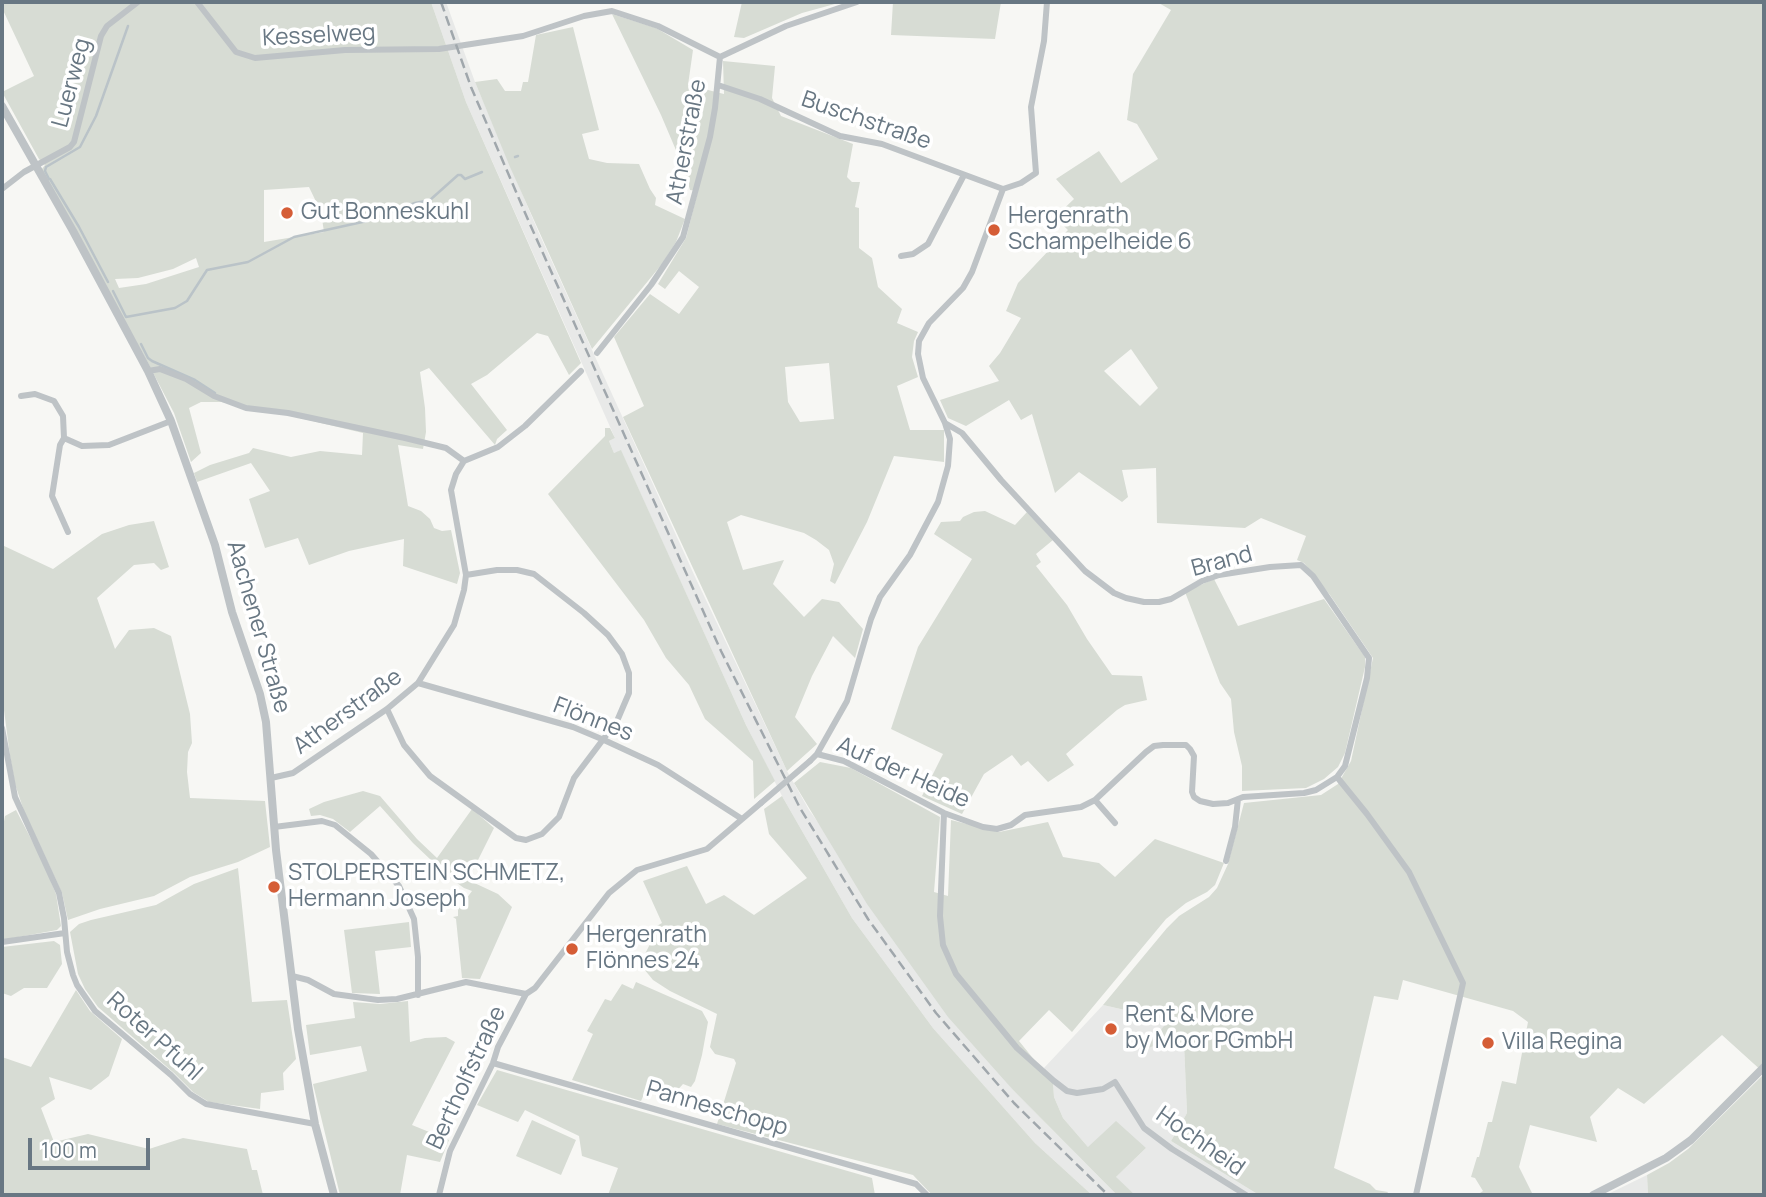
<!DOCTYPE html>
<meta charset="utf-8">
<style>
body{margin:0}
#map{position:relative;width:1766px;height:1197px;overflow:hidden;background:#f7f7f4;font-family:Manrope,sans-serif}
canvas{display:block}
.frame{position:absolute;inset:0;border:4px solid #687783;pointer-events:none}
.scale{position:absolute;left:28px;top:1138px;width:122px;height:32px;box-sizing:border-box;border:4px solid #687783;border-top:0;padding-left:9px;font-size:21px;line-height:24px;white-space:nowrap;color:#687783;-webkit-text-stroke:5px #fff;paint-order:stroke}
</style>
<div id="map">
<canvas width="1766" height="1197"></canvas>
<div class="frame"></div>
<div class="scale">100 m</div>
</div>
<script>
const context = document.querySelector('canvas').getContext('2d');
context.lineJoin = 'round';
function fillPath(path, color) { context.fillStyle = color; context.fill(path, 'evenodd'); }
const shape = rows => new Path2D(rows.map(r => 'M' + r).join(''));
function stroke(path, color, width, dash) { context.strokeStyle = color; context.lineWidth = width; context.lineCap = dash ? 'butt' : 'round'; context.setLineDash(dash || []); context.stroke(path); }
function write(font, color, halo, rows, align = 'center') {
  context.font = font + ' Manrope,sans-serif'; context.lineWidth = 7; context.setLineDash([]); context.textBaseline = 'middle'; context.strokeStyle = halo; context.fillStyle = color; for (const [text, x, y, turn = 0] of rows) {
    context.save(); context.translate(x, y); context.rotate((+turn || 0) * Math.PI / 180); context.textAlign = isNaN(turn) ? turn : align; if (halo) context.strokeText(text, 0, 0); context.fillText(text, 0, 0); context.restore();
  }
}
fillPath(shape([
 [431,2,446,2,475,82,538,231,696,579,787,771,809,810,1014,1091,1117,1195,1092,1195,1035,1143,933,1028,852,918,782,796,746,725,621,451,614,453,609,441,615,438,466,102],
 [1103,1005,1170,1020,1147,1048,1166,1042,1184,1042,1187,1113,1171,1141,1259,1195,1135,1195,1115,1178,1146,1148,1088,1147,1063,1118,1054,1097,1053,1083,1044,1068],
 [1647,1175,1648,1195,1606,1195]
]), '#e8e9e8');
fillPath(shape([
 [2,2,431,2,466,102,581,363,569,375,548,336,537,333,487,375,471,384,507,430,497,439,495,445,429,368,420,372,425,408,426,432,423,449,398,445,408,506,421,511,430,519,434,528,442,531,451,530,460,573,457,584,403,566,404,539,349,551,309,565,298,538,265,548,249,499,270,491,251,463,197,482,194,473,210,465,249,453,253,448,291,457,320,451,362,455,363,433,270,411,221,402,201,402,189,408,201,453,191,462,174,413,148,363,41,170,45,165,39,159,2,92,34,76,2,8],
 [309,187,321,212,324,232,264,242,264,190],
 [196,258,199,267,146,284,119,288,115,279,138,278,173,269],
 [742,2,842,2,802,13,744,38,734,37],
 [893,2,1001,2,995,39,891,35],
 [1157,2,1764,2,1764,1073,1722,1035,1644,1104,1618,1088,1590,1117,1597,1142,1530,1125,1519,1167,1533,1195,1477,1195,1483,1191,1475,1178,1471,1177,1477,1157,1479,1157,1488,1122,1492,1122,1502,1081,1516,1084,1528,1022,1513,1011,1403,980,1398,1000,1374,996,1334,1168,1370,1184,1376,1190,1388,1192,1386,1195,1259,1195,1171,1141,1187,1113,1184,1043,1166,1042,1145,1049,1169,1020,1103,1005,1167,928,1179,916,1209,897,1217,888,1228,864,1244,803,1321,795,1338,784,1351,761,1373,658,1330,595,1304,563,1297,560,1306,536,1261,518,1245,528,1157,523,1156,468,1122,470,1128,497,1122,502,1079,472,1055,493,1032,414,1021,420,1009,400,966,426,948,418,940,400,999,381,989,366,1000,353,1021,318,1006,311,1018,283,1068,230,1055,217,1074,199,1056,179,1099,151,1121,183,1158,159,1137,124,1127,120,1133,74,1171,10],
 [1131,349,1158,388,1140,406,1104,371],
 [612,14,656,28,693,50,688,85,724,94,723,61,775,66,772,98,781,116,853,144,847,177,852,182,860,182,855,207,859,208,859,248,872,258,878,287,902,309,897,323,918,332,914,341,912,357,918,377,897,386,910,430,944,430,944,462,894,456,867,522,835,584,830,581,834,564,829,550,816,540,804,533,741,515,727,522,743,570,784,560,773,584,804,617,822,599,839,602,863,629,855,658,833,636,812,676,795,717,817,744,787,771,623,417,644,406,614,337,650,294,679,314,699,287,679,271,665,289,658,284,686,238,698,191,690,190,684,169,661,115],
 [829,363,834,419,800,422,788,402,785,367],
 [573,27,599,130,582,134,589,159,607,163,639,164,650,189,656,198,655,205,685,219,676,242,662,264,592,349,510,167,475,82,497,79,505,91,521,91,523,82,528,82,536,35],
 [605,428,610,428,615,438,609,441,614,453,621,450,746,725,775,781,754,799,753,761,705,719,689,685,666,658,644,620,548,494,605,436],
 [985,511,1015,525,1027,512,1053,540,1036,554,1041,562,1036,566,1067,605,1087,639,1112,675,1142,676,1147,700,1125,705,1117,710,1066,754,1074,765,1048,782,1028,761,1021,766,1012,755,984,774,962,814,922,796,943,754,891,729,918,647,972,559,934,534,941,522,960,521,963,517,974,512],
 [154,521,169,567,161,570,154,563,134,565,97,598,115,649,129,630,154,628,171,636,190,714,192,743,188,752,187,772,190,798,265,801,270,847,238,862,190,877,154,896,100,909,68,920,62,893,24,811,15,784,10,756,2,695,2,545,53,569,102,534,129,525],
 [1214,579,1238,626,1324,599,1365,657,1365,667,1345,753,1338,767,1324,779,1306,788,1242,791,1242,766,1234,732,1231,699,1220,683,1185,592],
 [820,762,851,768,940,817,934,892,948,896,951,820,999,832,1048,822,1063,857,1099,863,1115,877,1155,839,1224,863,1215,885,1207,892,1186,903,1166,919,1072,1032,1049,1010,1019,1041,1053,1083,1054,1097,1063,1118,1088,1147,1116,1121,1146,1148,1116,1177,1135,1195,1117,1195,1014,1091,948,1017,867,904,794,783],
 [363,791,380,796,417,839,437,858,472,809,494,828,468,880,498,894,512,907,480,979,462,978,456,919,453,917,458,916,458,910,472,891,464,888,450,878,413,843,380,806,350,832,333,819,320,815,311,816,309,809,324,802],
 [782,796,852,918,933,1028,1035,1143,1092,1195,932,1195,913,1175,717,1124,736,1063,734,1059,715,1054,710,1047,717,1014,670,991,653,980,644,969,641,962,653,938,646,932,662,923,643,881,687,866,706,904,724,895,754,915,807,878,769,834,764,809],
 [16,810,43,862,56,894,61,926,57,930,2,940,2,832,5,816],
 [238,868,252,1002,287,1000,296,1059,283,1073,284,1090,261,1093,260,1109,209,1102,193,1092,174,1073,98,1007,85,989,78,974,70,932,79,924,91,920,156,905,194,884],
 [409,922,411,947,375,951,380,994,352,993,344,930],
 [54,941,60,945,62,964,47,988,24,988,11,996,2,993,2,947],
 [636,982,702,1011,708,1022,702,1055,695,1081,691,1087,683,1084,674,1094,648,1085,641,1101,572,1080,593,1034,587,1031,605,999,611,1001,622,984,633,989],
 [76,990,90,1011,122,1039,109,1076,91,1090,49,1077,55,1099,41,1108,54,1142,88,1134,149,1149,183,1138,247,1149,252,1170,257,1170,263,1195,2,1195,2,1057,31,1067],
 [408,1001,410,1042,425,1038,446,1037,455,1042,412,1125,449,1140,440,1162,407,1155,400,1195,340,1195,313,1084,367,1071,361,1046,310,1055,306,1025,355,1018,353,1002,380,1004],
 [497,1070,872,1178,875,1195,608,1195,618,1168,582,1156,579,1136,525,1110,518,1122,477,1105],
 [1764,1074,1764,1195,1648,1195,1647,1175,1669,1163,1688,1149],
 [532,1120,576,1140,561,1175,516,1156]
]), '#d7dcd4');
stroke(shape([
 [515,157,518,156],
 [49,179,45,171,46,167,80,147,96,116,128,26],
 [50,179,79,227,108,282],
 [113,291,126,317,175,308,187,301,207,270,248,262,294,237,367,221,415,203,430,200,458,175,461,175,465,179,482,172],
 [141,344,148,358,152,361,195,380,215,393]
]), '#bac3c8', 2.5);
stroke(shape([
 [197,2,236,52,255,58,345,50,439,49,523,36,584,16,612,11,658,26,720,57],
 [720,57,786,26,857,2],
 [718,85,760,99,840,136,882,144,1003,189],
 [2,189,24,172,70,147,74,142,101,36,107,26,138,2],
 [1003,189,1021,183,1036,173,1031,107,1044,41,1047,2],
 [901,256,913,254,928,244,964,175],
 [597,353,651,285,683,237,710,137,715,108,720,57],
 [148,371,160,369,186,379,214,396,246,408,288,413,405,438,446,448,464,461],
 [21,396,35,394,54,401,63,416,64,438,82,446,109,445,171,421],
 [64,438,60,445,52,496,68,532],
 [418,683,573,727,604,740,658,765,742,819],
 [387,709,404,745,430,776,516,838,526,840,542,834,559,817,574,778,617,721,629,693,629,673,622,654,608,635,584,613,534,574,517,570,497,570,466,575],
 [2,728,15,797,59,893,64,918,67,952,73,975,77,985,95,1011,171,1075,190,1094,206,1104,315,1124],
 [817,754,844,761,944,813,983,827,997,829,1011,825,1025,815,1081,807,1095,800,1146,752,1154,746,1163,745,1186,745,1190,749,1194,756,1192,792,1194,797,1200,801,1213,804,1228,803,1243,797,1304,793,1316,790,1337,777,1345,766,1367,678,1369,658,1313,576,1301,565,1270,567,1219,575,1202,581,1171,599,1159,602,1144,602,1126,598,1114,593,1085,571,1001,480,962,433,945,423],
 [810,761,817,754,847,701,871,619,880,597,910,555,938,502,948,466,950,439,945,423,923,378,918,354,919,341,929,323,963,288,972,272,1003,189],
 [1337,777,1367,814,1409,872,1463,983,1416,1195],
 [271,778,293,773,387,709,418,683,454,625,464,590,466,575,451,490,456,474,464,461,498,447,525,426,581,371],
 [1095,800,1115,823],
 [944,813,940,916,943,945,956,974,1017,1048,1054,1081,1067,1091,1077,1093,1103,1089,1115,1082,1144,1128,1172,1149,1246,1195],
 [274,827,322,821,335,825,371,854,399,886,414,919,418,957,418,995],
 [1226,861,1235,827,1238,799],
 [2,942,65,933],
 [292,976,308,980,334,994,378,1000,397,999,466,982,526,994],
 [493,1063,916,1184,927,1195],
 [439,1195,450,1151,493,1063,498,1047,526,994,535,988,609,893,637,870,707,849,761,803]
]), '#bec3c6', 6);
stroke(shape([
 [2,106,73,231,148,371,171,421,215,545,232,612,260,694,266,722,276,850,298,1029,315,1124,334,1195],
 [1593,1195,1666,1158,1691,1140,1764,1067]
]), '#bec3c6', 8);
stroke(shape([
 [441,2,471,87,529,222,721,651,800,808,868,919,936,1013,1014,1103,1108,1195]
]), '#a0a7ac', 2.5, [10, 5]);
stroke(shape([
 [761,803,810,761]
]), '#bec3c6', 6);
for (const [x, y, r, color] of [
 [287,213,7,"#d55d36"],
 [994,230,7,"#d55d36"],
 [274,887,7,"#d55d36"],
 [572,949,7,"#d55d36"],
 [1111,1029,7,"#d55d36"],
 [1488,1043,7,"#d55d36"]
]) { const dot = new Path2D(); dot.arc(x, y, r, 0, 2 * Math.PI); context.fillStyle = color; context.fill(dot); stroke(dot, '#fff', 2.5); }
write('23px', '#687783', '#fff', [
 ["Kesselweg",319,36,-3],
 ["Luerweg",72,83,-75],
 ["Buschstraße",866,121,19],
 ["Atherstraße",687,142,-79],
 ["Brand",1222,562,-15],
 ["Aachener Straße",258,627,74],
 ["Atherstraße",348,712,-36],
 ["Flönnes",593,720,21],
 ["Auf der Heide",903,773,24],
 ["Roter Pfuhl",154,1037,42],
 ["Bertholfstraße",467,1078,-65],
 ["Panneschopp",717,1109,16],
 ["Hochheid",1200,1142,35]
]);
write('23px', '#687783', '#fff', [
 ["Gut Bonneskuhl",301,213],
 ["Hergenrath",1008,217],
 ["Schampelheide 6",1008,243],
 ["STOLPERSTEIN SCHMETZ,",288,874],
 ["Hermann Joseph",288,900],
 ["Hergenrath",586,936],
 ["Flönnes 24",586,962],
 ["Rent & More",1125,1016],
 ["by Moor PGmbH",1125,1042],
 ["Villa Regina",1502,1043]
], 'left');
</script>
